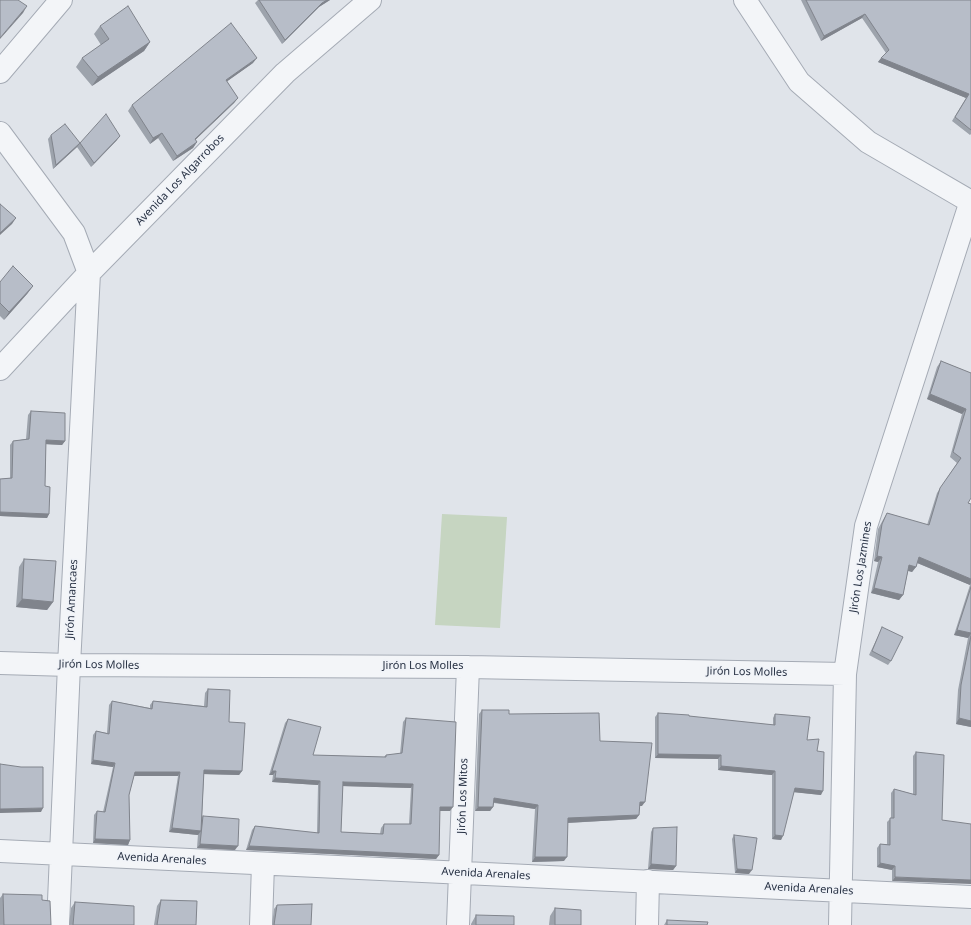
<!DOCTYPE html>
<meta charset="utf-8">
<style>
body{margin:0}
canvas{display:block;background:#e0e4ea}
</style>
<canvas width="971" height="925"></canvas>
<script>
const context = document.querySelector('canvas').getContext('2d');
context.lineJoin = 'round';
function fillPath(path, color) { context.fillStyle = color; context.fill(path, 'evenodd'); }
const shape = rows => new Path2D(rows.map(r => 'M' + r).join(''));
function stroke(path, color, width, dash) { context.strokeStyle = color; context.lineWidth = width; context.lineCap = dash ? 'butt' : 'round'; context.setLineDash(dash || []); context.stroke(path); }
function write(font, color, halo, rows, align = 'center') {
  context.font = font + ' "Noto Sans",sans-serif'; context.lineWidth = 3; context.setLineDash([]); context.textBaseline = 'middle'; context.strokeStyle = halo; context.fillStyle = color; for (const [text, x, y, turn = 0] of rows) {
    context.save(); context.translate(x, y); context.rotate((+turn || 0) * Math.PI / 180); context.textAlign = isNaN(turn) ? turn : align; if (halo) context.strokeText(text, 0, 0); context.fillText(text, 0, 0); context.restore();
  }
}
fillPath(shape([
 [442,514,507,517,500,628,435,625]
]), '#c6d5c1');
const minor = shape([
 [745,0,799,82,868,142,971,202],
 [0,72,61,0],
 [0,133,74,233,89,273,69,665,58,925],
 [0,369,89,273,285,73,370,0],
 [0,663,69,665,468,667,845,674],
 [0,851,971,897],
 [261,925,263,864],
 [458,925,468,667],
 [647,925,648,881],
 [840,925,845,674,866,526,971,201]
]);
stroke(minor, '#a5abb5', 24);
stroke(minor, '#f3f5f8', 22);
fillPath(shape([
 [258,0,330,0,319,7,282,44,255,3],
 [801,0,971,0,971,134,970,135,952,121,966,98,878,62,886,53,862,18,821,41],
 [100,26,150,42,144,51,92,86,76,67,82,58,101,45,94,34],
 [253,63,227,81,238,98,234,103,195,140,197,142,193,148,173,161,158,138,150,144,128,111,132,105],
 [51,135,80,143,117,140,91,167,77,147,53,169,48,139],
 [0,282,33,286,27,294,4,320,0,316],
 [941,361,971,373,968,503,971,504,971,727,956,724,958,690,968,638,954,635,970,585,917,563,916,567,912,572,908,571,903,595,899,600,871,593,878,562,874,561,878,529,884,518,887,513,927,525,937,493,957,463,950,457,962,414,927,399,937,367],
 [31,411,65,441,62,445,46,444,45,486,49,514,47,518,0,516,0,479,10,478,10,445,13,441,26,439,28,415],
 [24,559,53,602,47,610,16,607,19,567],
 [882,627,891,661,888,665,869,655,880,632],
 [208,689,229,722,242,771,239,775,204,774,202,817,203,816,235,850,197,848,198,834,198,835,169,832,178,776,134,776,129,795,130,840,128,845,93,843,94,815,97,811,103,812,113,767,91,764,93,735,96,731,107,733,109,705,112,701,150,708,150,705,153,701,204,706,205,693],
 [482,710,509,714,600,741,642,806,640,806,639,815,636,819,568,823,564,861,532,862,535,809,494,803,493,807,490,811,475,811,479,714],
 [658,713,773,725,773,718,775,714,807,740,817,751,821,795,794,792,781,840,772,839,772,775,718,770,718,759,655,758,655,717],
 [406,718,450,811,440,811,439,855,436,859,246,850,252,830,255,826,317,833,318,785,272,782,273,775,269,775,285,723,288,719,313,755,384,757,386,755,400,754,403,722],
 [343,786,411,788,409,824,384,824,381,828,380,834,341,832],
 [916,752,942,820,892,881,892,870,877,867,877,848,880,844,887,844,887,822,891,818,891,793,894,789,913,794,913,756],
 [653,828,676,866,673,870,648,869,651,832],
 [734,835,749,874,735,873,732,839],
 [3,894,42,900,51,925,0,925,0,898],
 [161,900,196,925,154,925,157,906],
 [75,902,134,925,69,925,71,908],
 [277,905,311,925,272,925,274,909],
 [555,908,581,925,549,925,550,916],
 [476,915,514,925,471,925,471,924],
 [667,920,707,925,664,925]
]), '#9da3ac');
fillPath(shape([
 [327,0,330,0,319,7,282,44,285,40,322,3],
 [27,6,23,13,0,39,0,38],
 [865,14,862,18,821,41,824,36],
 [150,42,144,51,92,86,98,77],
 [257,58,253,63,222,85,226,80],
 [881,58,969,94,966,98,878,62],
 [238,98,234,103,191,144,195,139],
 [162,133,158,138,150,144,153,138],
 [120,136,117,140,91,167,94,163],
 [197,142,193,148,173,161,177,156],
 [80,143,77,147,53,169,56,165],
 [16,218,12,224,0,235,0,233],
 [33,286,27,294,4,320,9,312],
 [930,394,966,409,962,414,927,399],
 [46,440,65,441,62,445,43,444],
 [0,512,49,514,47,518,0,516],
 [877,556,882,557,878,562,874,561],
 [919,557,971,579,971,583,970,585,915,562],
 [909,565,916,567,912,572,906,570],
 [874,588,903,595,899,600,871,593],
 [22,599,53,602,47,610,16,607],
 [957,630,971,633,971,634,968,638,954,635],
 [959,718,971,721,971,727,956,724],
 [658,754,721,755,718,759,655,758],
 [93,760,115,763,113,767,91,764],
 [721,766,775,771,772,775,718,770],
 [204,770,242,771,239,775,201,774],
 [272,771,276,771,273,775,269,775],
 [135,772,180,772,178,776,133,776],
 [275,778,320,781,318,785,272,782],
 [343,782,413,784,411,788,340,786],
 [795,788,823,791,821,795,792,792],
 [494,798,538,805,535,809,491,802],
 [640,802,645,802,642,806,637,806],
 [440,807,453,807,450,811,437,811],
 [478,807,493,807,490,811,475,811],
 [43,808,41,812,0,813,0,809],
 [639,815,636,819,565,823,568,818],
 [172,828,201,831,198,835,169,832],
 [775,835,783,836,781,840,772,839],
 [95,839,130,840,128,845,93,843],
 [200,844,238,846,235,850,197,848],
 [249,846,439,855,436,859,246,850],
 [535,857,567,857,564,861,532,862],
 [880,863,895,866,892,870,877,867],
 [651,864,676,866,673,870,648,869],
 [737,869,752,870,749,874,735,873],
 [895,877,971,880,971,884,892,881]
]), '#80848c');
const building = shape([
 [0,0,18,0,27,6,0,38,0,0],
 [259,0,327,0,322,3,285,40,259,0],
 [806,0,971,0,971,130,955,117,969,94,881,58,889,50,865,14,824,36,806,0],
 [128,6,150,42,98,77,82,58,109,39,100,26,128,6],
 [231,23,257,58,226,80,238,98,195,139,197,142,177,156,162,133,153,138,132,105,231,23],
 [106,114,120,136,94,163,80,143,106,114],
 [65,124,80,143,56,165,51,135,65,124],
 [0,204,16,218,0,233,0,204],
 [13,266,33,286,9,312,0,303,0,282,13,266],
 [941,361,971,373,971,498,968,503,971,504,971,579,919,557,916,567,909,565,903,595,874,588,882,557,877,556,882,524,887,513,929,525,940,488,961,458,953,452,966,409,930,394,941,361],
 [31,411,65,413,65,441,46,440,45,486,50,487,49,514,0,512,0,479,12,478,13,441,29,439,31,411],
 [24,559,56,561,53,602,22,599,24,559],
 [971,587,971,633,957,630,971,587],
 [882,627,903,637,891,661,872,651,882,627],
 [971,636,971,721,959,718,961,685,971,636],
 [208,689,230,690,229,722,245,723,242,771,204,770,201,831,172,828,180,772,135,772,129,795,130,840,95,839,97,811,105,812,115,763,93,760,96,731,109,734,112,701,152,709,153,701,207,707,208,689],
 [482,710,509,710,509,714,599,713,600,741,652,743,645,802,640,802,639,815,568,818,567,857,535,857,538,805,494,798,493,807,478,807,482,710],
 [658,713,689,715,689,716,775,725,775,714,810,717,807,740,819,739,817,751,824,752,823,791,795,788,783,836,775,835,775,771,721,766,721,755,658,754,658,713],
 [406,718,456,722,453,807,440,807,439,855,249,846,255,826,319,833,320,781,275,778,276,771,272,771,288,719,321,727,313,755,386,757,386,755,402,753,406,718],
 [343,782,413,784,411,824,384,824,383,834,341,832,343,782],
 [916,752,944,755,942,820,971,824,971,880,895,877,895,866,880,863,880,844,890,845,890,818,894,818,894,789,916,795,916,752],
 [0,764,21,767,43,767,43,808,0,809,0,764],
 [203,816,239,819,238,846,200,844,203,816],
 [677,827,676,866,651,864,653,828,677,827],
 [734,835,757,838,752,870,737,869,734,835],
 [3,894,42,895,42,900,50,901,51,925,4,925,3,894],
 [161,900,197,901,196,925,157,925,161,900],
 [75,902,134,906,134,925,73,925,75,902],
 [312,904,311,925,274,925,277,905,312,904],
 [555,908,581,910,581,925,555,925,555,908],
 [476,915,514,916,514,925,476,925,476,915],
 [667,920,708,922,707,925,667,925,667,920]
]);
fillPath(building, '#b7bdc8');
stroke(building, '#80848c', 1);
write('11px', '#273143', '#f0f3f8', [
 ["Avenida Los Algarrobos",180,180,-46],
 ["Jirón Los Jazmines",861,567,-81],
 ["Jirón Amancaes",72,599,-87],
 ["Jirón Los Molles",99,665,1],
 ["Jirón Los Molles",423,666],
 ["Jirón Los Molles",747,672,1],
 ["Jirón Los Mitos",463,796,-88],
 ["Avenida Arenales",162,859,3],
 ["Avenida Arenales",486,874,3],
 ["Avenida Arenales",809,889,3]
]);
</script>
